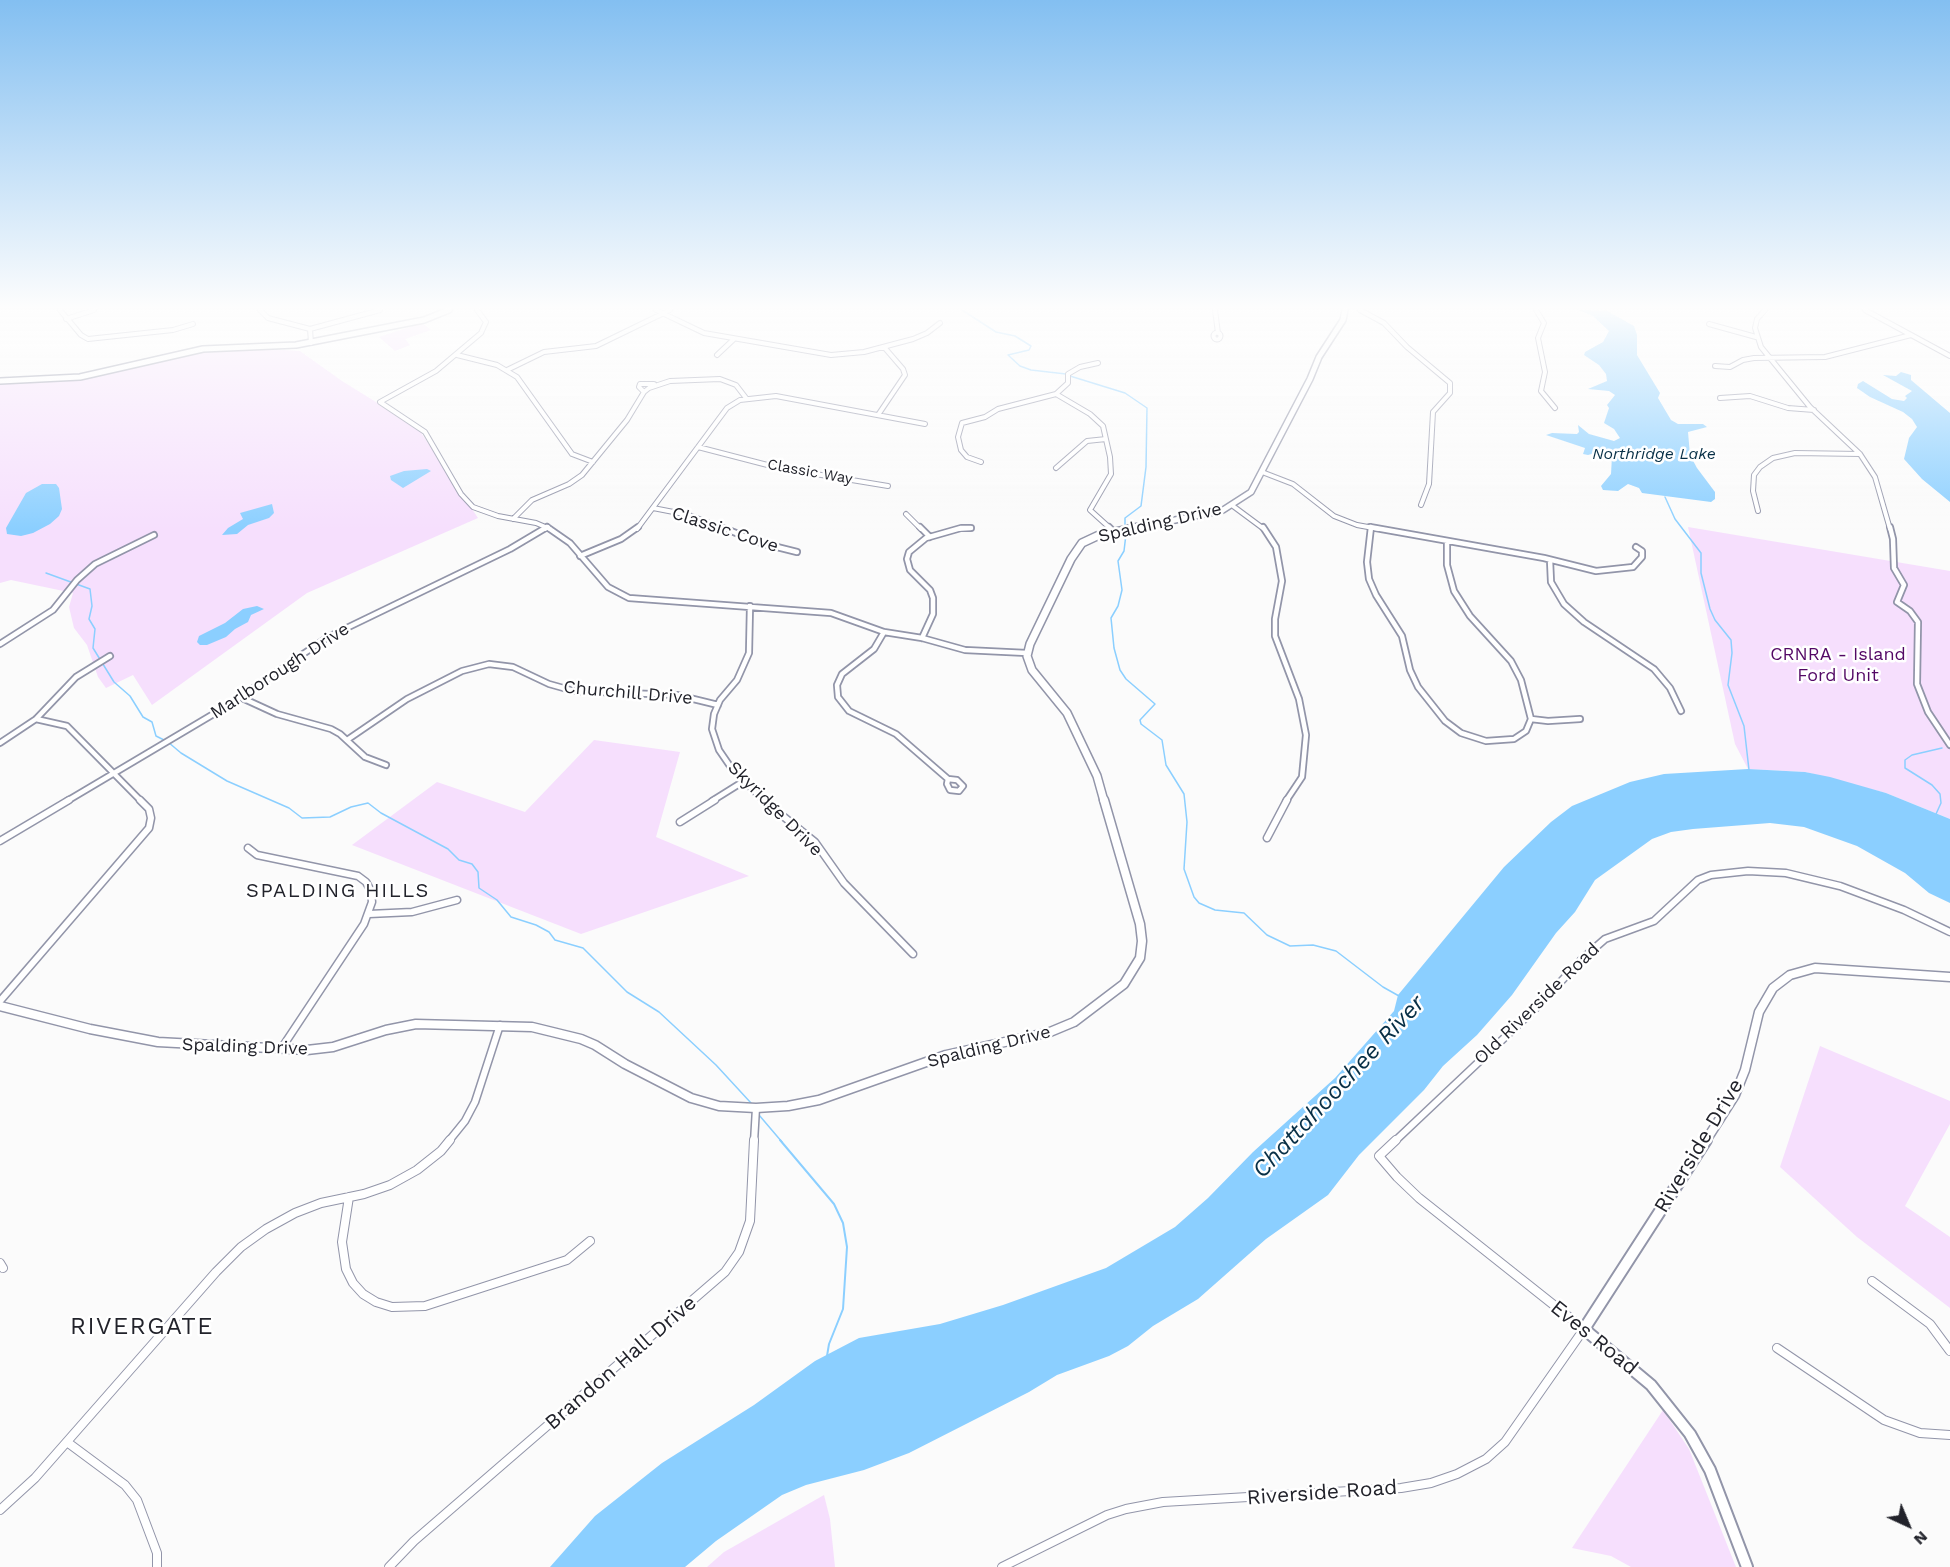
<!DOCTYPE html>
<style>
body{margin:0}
#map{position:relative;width:1950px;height:1567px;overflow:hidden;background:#fbfbfb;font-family:"Work Sans",sans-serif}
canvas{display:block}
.north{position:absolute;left:1878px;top:1495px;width:60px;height:60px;-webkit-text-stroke:4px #fff;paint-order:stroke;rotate:136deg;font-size:16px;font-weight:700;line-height:24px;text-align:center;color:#22232b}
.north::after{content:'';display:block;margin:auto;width:21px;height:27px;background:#22232b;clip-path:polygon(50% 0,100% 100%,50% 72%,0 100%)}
</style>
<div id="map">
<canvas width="1950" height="1567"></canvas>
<div class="north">N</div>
</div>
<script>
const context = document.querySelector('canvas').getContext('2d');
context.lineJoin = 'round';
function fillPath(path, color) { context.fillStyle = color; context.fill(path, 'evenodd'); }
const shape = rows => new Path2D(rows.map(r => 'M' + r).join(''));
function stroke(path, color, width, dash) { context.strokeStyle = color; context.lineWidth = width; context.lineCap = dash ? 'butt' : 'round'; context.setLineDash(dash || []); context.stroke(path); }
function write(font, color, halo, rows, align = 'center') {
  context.font = font + ' "Work Sans",sans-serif'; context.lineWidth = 5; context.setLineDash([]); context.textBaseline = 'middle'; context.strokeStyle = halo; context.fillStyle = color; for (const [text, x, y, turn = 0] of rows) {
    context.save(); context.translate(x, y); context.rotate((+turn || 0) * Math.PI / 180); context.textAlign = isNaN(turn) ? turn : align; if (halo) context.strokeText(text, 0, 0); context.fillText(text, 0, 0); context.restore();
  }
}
fillPath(shape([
 [422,323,431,330,405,339,410,345,395,351,379,337],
 [234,347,300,351,342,381,418,428,478,518,307,593,152,705,133,675,106,688,98,677,87,645,74,628,69,607,73,593,11,580,0,583,0,381,12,380,34,383,68,379,194,349],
 [1688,527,1950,571,1950,819,1886,793,1805,772,1748,769,1735,744],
 [594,740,680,752,656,837,749,876,581,934,352,845,437,782,525,812],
 [1820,1046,1950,1101,1950,1124,1905,1206,1950,1237,1950,1308,1857,1237,1780,1167],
 [1663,1410,1689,1449,1736,1567,1631,1567,1611,1556,1572,1548],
 [824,1495,830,1519,835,1567,707,1567,724,1552]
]), '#f6dffd');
fillPath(shape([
 [1579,310,1607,311,1634,326,1637,335,1637,355,1660,393,1658,398,1671,420,1678,424,1703,424,1707,427,1688,432,1690,455,1697,468,1715,492,1715,499,1711,502,1642,493,1639,488,1628,484,1618,491,1603,490,1601,486,1611,474,1612,456,1602,451,1588,455,1583,454,1585,448,1546,435,1552,433,1577,434,1579,432,1578,425,1589,434,1614,441,1620,438,1614,429,1604,423,1609,408,1607,405,1615,395,1609,391,1588,389,1607,381,1606,374,1599,365,1584,355,1585,352,1603,342,1609,331,1593,316],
 [1901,372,1911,375,1911,380,1950,413,1950,502,1922,479,1904,459,1909,438,1917,427,1912,419,1903,412,1870,397,1857,388,1858,384,1863,381,1892,399,1904,401,1907,398,1905,396,1912,391,1883,375,1896,376],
 [427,469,431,471,403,488,391,480,390,476,404,471],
 [42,484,56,484,59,488,62,509,59,516,50,524,33,533,21,536,7,534,6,528,26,493],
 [272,504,274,513,269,518,248,525,237,534,222,535,228,528,243,519,240,513],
 [257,606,264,609,251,615,248,622,235,629,226,637,207,645,200,645,197,642,199,636,225,623,243,609],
 [1748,769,1805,772,1830,777,1886,793,1950,819,1950,903,1929,893,1905,873,1857,846,1804,827,1770,823,1693,829,1671,832,1652,839,1595,880,1575,912,1556,933,1512,995,1477,1035,1443,1066,1424,1090,1359,1155,1328,1195,1266,1239,1198,1299,1153,1326,1128,1346,1109,1356,1057,1375,1029,1392,909,1453,864,1470,806,1485,782,1495,716,1541,685,1567,550,1567,595,1516,662,1463,754,1405,815,1361,859,1338,940,1324,1003,1305,1106,1268,1175,1227,1208,1198,1253,1152,1335,1078,1394,1011,1398,995,1504,867,1551,822,1572,806,1630,782,1664,774]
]), '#8bcfff');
stroke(shape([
 [962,310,996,332,1015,336,1031,346,1029,350,1008,355,1020,366,1031,370,1066,374],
 [1070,376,1125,393,1147,408,1146,467,1141,506,1125,518,1125,526],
 [1665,497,1675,519,1701,553,1701,573,1710,609,1715,620,1731,640,1732,653,1728,685,1744,726,1749,770],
 [1126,534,1124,551,1118,561,1122,590,1118,606,1111,618,1114,648,1120,670,1126,679,1155,704,1140,720,1141,724,1162,740,1166,765,1184,794,1187,822,1184,869,1194,897,1199,903,1215,910,1244,913,1267,935,1290,946,1313,945,1336,951,1383,987,1399,996],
 [46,573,90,589,92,606,89,619,95,629,93,648,114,682,130,696,143,717,152,722,156,736,164,740],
 [168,742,181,753,227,781,289,808,302,818,330,817,351,807,368,803,381,813,448,849,459,860,472,864,478,872,479,888,497,900,511,917,536,925,549,932,555,940,583,948,627,992,659,1012,716,1065,751,1103],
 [1936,814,1941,803,1940,794,1932,785,1905,768,1905,760,1912,755,1942,748],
 [759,1115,782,1142]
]), '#8bcfff', 1.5);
stroke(shape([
 [780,1140,834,1204,843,1223,847,1247,843,1309,829,1344,827,1356]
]), '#8bcfff', 2);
const streetFar3 = shape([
 [60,310,81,335,88,339,173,330,193,324],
 [260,310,268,318,310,329,311,343],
 [477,310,486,322,481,333,436,371,380,402,425,432,461,494,473,507,498,516,536,523,550,529],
 [656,310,704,333,831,355,864,352,913,339,927,333,940,323],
 [1215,310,1218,333],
 [1360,310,1384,323,1407,347,1450,383,1450,393,1433,412,1429,484,1421,505],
 [1536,310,1544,323,1538,338,1545,372,1541,391,1555,408],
 [1765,310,1757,319,1755,328,1761,347,1810,407,1860,454,1875,477,1890,529],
 [1865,310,1950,356],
 [66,319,94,310],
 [1709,324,1756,337],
 [310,329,380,310],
 '1213.5 336a3.5 3.5 0 1 1 7 0a3.5 3.5 0 1 1-7 0Z',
 [457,355,497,365,517,377,572,454,593,462],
 [717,355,734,339],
 [1715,366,1730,367,1743,360,1754,358,1825,357,1911,335],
 [507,370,544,352,596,346,670,310],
 [644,392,639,387,640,384,654,384],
 [1056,394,1068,383,1068,374,1080,367,1098,363],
 [1720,398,1750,396,1788,408,1814,410],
 [878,415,905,375,903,369,884,347],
 [698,447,779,468,888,486],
 [981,462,967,457,961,450,958,437,962,423,985,417,998,409,1056,394,1090,414,1103,426,1110,457,1111,474,1090,510,1111,529],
 [1056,468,1087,441,1106,439],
 [1262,472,1293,484,1334,516,1357,525,1379,529],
 [1233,506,1264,529],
 [653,508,689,515,725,529],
 [1758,511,1753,491,1754,475,1760,467,1773,458,1795,453,1860,454],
 [906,514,921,529],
 [513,519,532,500,569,484,582,475,627,420,644,392,649,388,670,381,720,379,736,385,746,398],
 [545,529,548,527],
 [637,529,727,408,740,400,776,396,925,424],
 [958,529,971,528]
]);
const streetFar2 = shape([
 [547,527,570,543,608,587,629,598,831,613,884,632,922,638,965,650,1027,653],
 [721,527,761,543,797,552],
 [920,527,930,537],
 [1109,527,1114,532],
 [1263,527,1276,547,1282,581,1275,619,1275,636,1299,699,1306,735,1302,777,1286,801],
 [1370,527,1544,558,1596,571,1633,567,1642,557,1642,551,1636,547],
 [1371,527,1367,562,1369,579,1376,595,1402,636,1410,670,1418,687,1445,721,1461,733,1486,741,1514,739,1526,731,1531,719,1521,680,1511,661,1470,616,1454,591,1447,565,1447,541],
 [1890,527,1893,539,1894,568,1904,585,1897,602,1910,611,1918,622,1917,684,1928,712,1950,745],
 [580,556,621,539,638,527],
 [1550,560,1551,582,1564,604,1584,622,1654,669,1670,688,1681,711],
 [750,606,749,653,737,680,720,700,714,714,712,729,719,750,732,769,764,801],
 [884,632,874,649,842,674,837,685,838,697,849,711,896,734,948,779],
 [922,638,933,614,933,598,930,590,910,570,907,559,909,552,926,538,961,528,971,528],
 [0,644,53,610,77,580,95,564,154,535],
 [240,697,277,714,331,729,340,734,365,757,386,765],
 [36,719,67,726,141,801],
 [1531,719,1548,721,1580,719],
 [347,740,407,699,462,671,489,664,513,667,549,684,574,691,677,695,718,705],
 [0,743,36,719,76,677,110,656],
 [948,779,957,780,963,786,959,791,950,790,947,784,948,779],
 [67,801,227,706,328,637,510,549,547,527],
 [712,801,744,781]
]);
const streetFar1 = shape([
 [763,800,815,842,844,883,913,954],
 [680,822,715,800],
 [1267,838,1287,800],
 [0,841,69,800],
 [248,848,257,855,358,876,366,882,371,891,372,902,364,924,281,1049],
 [369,914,412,912,457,900],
 [0,1001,149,828,151,818,149,809,140,800],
 [448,1142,465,1121,475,1102,500,1025],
 [754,1142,756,1108],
 [1394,1142,1538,1006,1581,960,1605,939,1654,921,1698,880,1711,875,1748,871,1786,873,1840,886,1904,910,1950,932]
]);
const street = shape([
 [349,1197,342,1242,346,1269,353,1283,363,1294,376,1302,392,1307,425,1306,567,1260,590,1241],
 [0,1263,3,1268],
 [1872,1281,1930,1324,1950,1351],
 [1777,1348,1884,1420,1920,1433,1950,1435],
 [67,1442,125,1485,137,1500,157,1553,157,1567],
 [0,1510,35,1478,216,1272,241,1247,266,1229,295,1213,321,1203,364,1194,390,1185,417,1170,441,1151,450,1140],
 [389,1567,414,1541,725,1272,739,1252,750,1221,754,1140],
 [1002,1567,1107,1515,1126,1509,1163,1502,1401,1488,1431,1483,1457,1474,1486,1459,1505,1442,1584,1329,1419,1198,1397,1177,1379,1156,1396,1140]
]);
const secondaryFar3 = shape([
 [0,381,80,377,203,349,296,345,424,320,449,310],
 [1132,529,1223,510,1251,492,1310,379,1319,357,1343,320,1345,310]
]);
const secondaryFar2 = shape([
 [1104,801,1097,776,1067,713,1032,670,1027,656,1030,644,1071,559,1082,543,1097,536,1139,527]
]);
const secondaryFar1 = shape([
 [0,1006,90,1029,158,1042,307,1050,333,1047,386,1030,416,1024,532,1027,581,1039,595,1045,625,1064,691,1098,719,1106,756,1108,788,1106,819,1100,946,1055,1050,1032,1074,1022,1124,984,1140,958,1142,941,1140,924,1104,800],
 [1705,1142,1735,1095,1745,1070,1759,1012,1773,988,1790,975,1815,968,1950,977]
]);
const secondary = shape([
 [1706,1140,1584,1329,1651,1385,1690,1434,1710,1470,1747,1567]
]);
stroke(streetFar3, '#9295a9', 6);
stroke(streetFar2, '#9295a9', 8);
stroke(streetFar1, '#9295a9', 9);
stroke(street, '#9295a9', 10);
stroke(secondaryFar3, '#9295a9', 8);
stroke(secondaryFar2, '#9295a9', 10);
stroke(secondaryFar1, '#9295a9', 11);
stroke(secondary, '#9295a9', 14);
stroke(streetFar3, '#fff', 4);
stroke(streetFar2, '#fff', 4.5);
stroke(streetFar1, '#fff', 6);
stroke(street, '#fff', 8);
stroke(secondaryFar3, '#fff', 5);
stroke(secondaryFar2, '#fff', 7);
stroke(secondaryFar1, '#fff', 8);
stroke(secondary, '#fff', 10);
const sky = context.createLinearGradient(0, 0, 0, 530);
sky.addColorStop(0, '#83bff1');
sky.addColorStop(0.58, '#fdfdfd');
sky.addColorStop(1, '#fdfdfd00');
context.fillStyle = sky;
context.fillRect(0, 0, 1950, 530);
write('15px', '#22232b', '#fff', [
 ["Classic Way",810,472,10]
]);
write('italic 16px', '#072f46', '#fff', [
 ["Northridge Lake",1654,454]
]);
write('18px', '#22232b', '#fff', [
 ["Spalding Drive",1160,523,-13],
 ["Classic Cove",725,530,18],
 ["Marlborough Drive",280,671,-33],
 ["Churchill Drive",628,693,5],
 ["Skyridge Drive",775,809,45],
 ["Old Riverside Road",1537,1004,-44],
 ["Spalding Drive",245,1047,2],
 ["Spalding Drive",989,1047,-14]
]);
write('18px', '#530865', '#fff', [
 ["CRNRA - Island",1838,655],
 ["Ford Unit",1838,676]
]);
context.letterSpacing = '1.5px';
write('20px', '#22232b', '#fff', [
 ["SPALDING HILLS",338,891]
]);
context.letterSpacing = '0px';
write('21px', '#22232b', '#fff', [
 ["Riverside Drive",1699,1146,-59],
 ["Eves Road",1594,1338,39],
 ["Brandon Hall Drive",621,1363,-41],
 ["Riverside Road",1322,1493,-4]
]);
write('italic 24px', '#072f46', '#fff', [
 ["Chattahoochee River",1339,1087,-47]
]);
context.letterSpacing = '1.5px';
write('24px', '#22232b', '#fff', [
 ["RIVERGATE",142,1327]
]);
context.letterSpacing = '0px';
</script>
